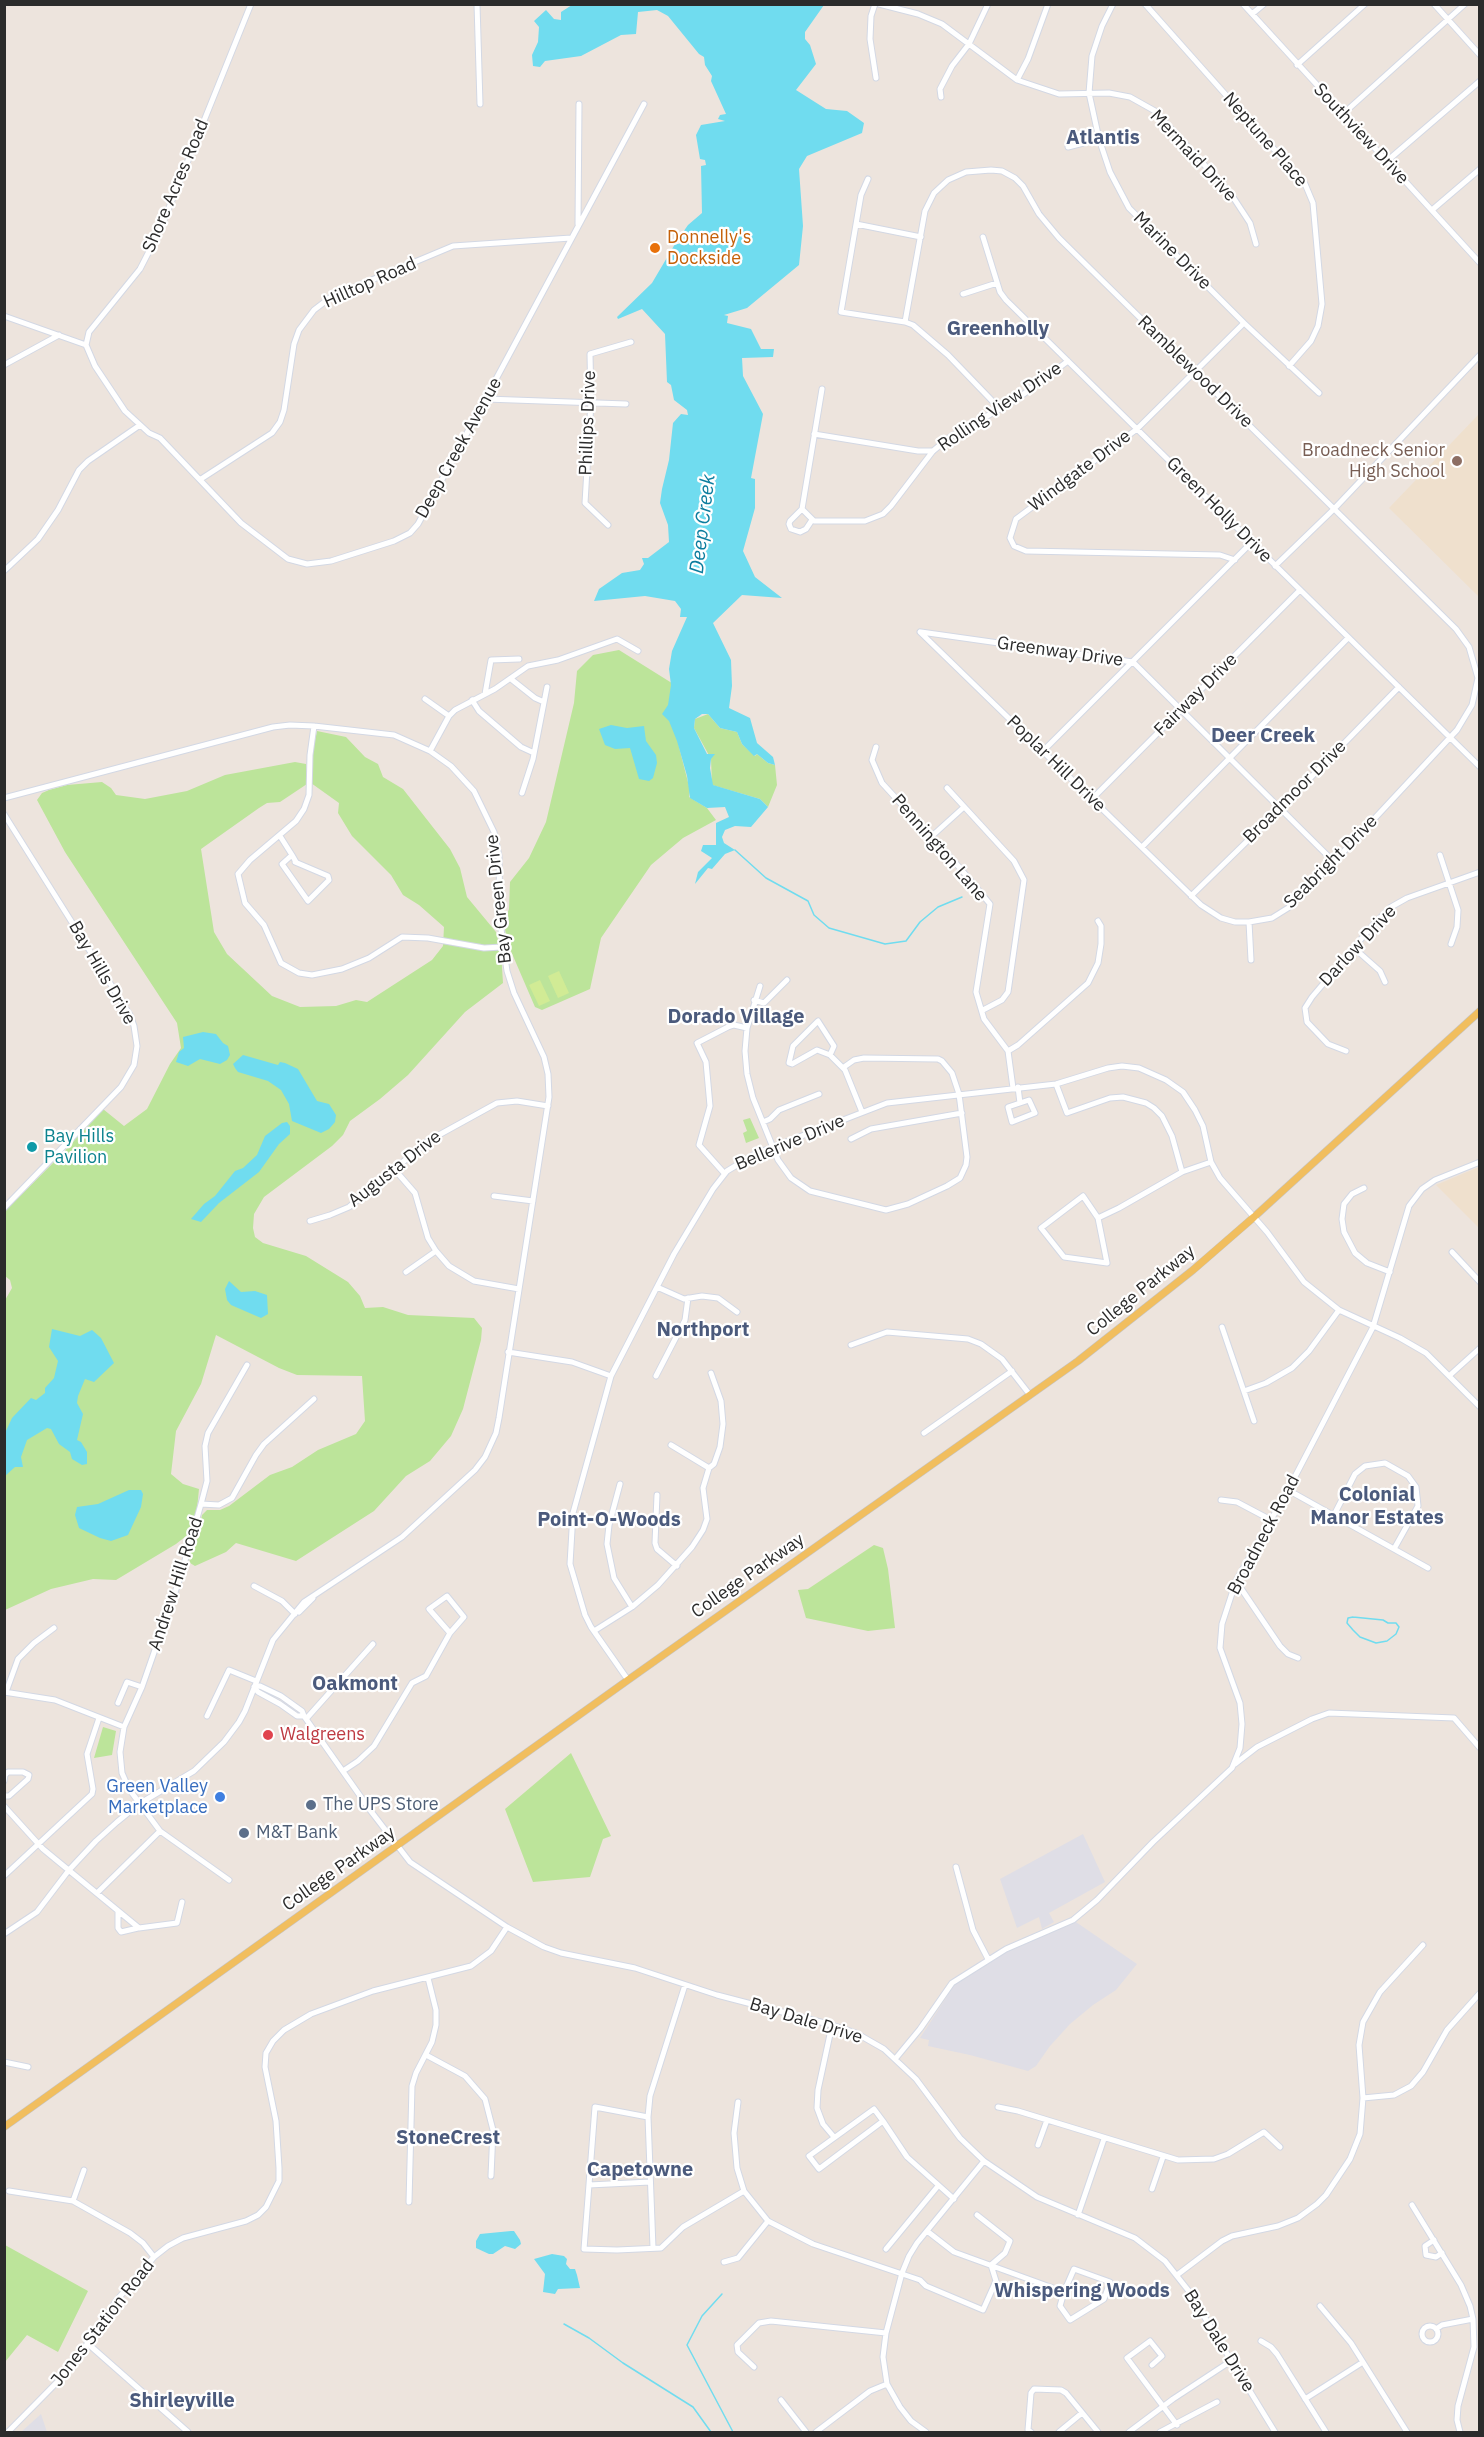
<!DOCTYPE html>
<style>
body{margin:0}
#map{position:relative;width:1484px;height:2437px;overflow:hidden;background:#ede4dd;font-family:"IBM Plex Sans",sans-serif}
canvas{display:block}
.frame{position:absolute;inset:0;border:6px solid #2b2b2b;pointer-events:none}
</style>
<div id="map">
<canvas width="1484" height="2437"></canvas>
<div class="frame"></div>
</div>
<script>
const context = document.querySelector('canvas').getContext('2d');
context.lineJoin = 'round';
function fillPath(path, color) { context.fillStyle = color; context.fill(path, 'evenodd'); }
const shape = rows => new Path2D(rows.map(r => 'M' + r).join(''));
function stroke(path, color, width, dash) { context.strokeStyle = color; context.lineWidth = width; context.lineCap = dash ? 'butt' : 'round'; context.setLineDash(dash || []); context.stroke(path); }
function write(font, color, halo, rows, align = 'center') {
  context.font = font + ' "IBM Plex Sans",sans-serif'; context.lineWidth = 4.5; context.setLineDash([]); context.textBaseline = 'middle'; context.strokeStyle = halo; context.fillStyle = color; for (const [text, x, y, turn = 0] of rows) {
    context.save(); context.translate(x, y); context.rotate((+turn || 0) * Math.PI / 180); context.textAlign = isNaN(turn) ? turn : align; if (halo) context.strokeText(text, 0, 0); context.fillText(text, 0, 0); context.restore();
  }
}
fillPath(shape([
 [1083,1834,1105,1882,1049,1913,1054,1922,1042,1929,1039,1917,1017,1928,1000,1879],
 [1073,1920,1137,1964,1116,1990,1093,2005,1070,2024,1050,2046,1036,2066,1028,2071,970,2055,928,2046,929,2040,920,2038,946,1998,952,1983,988,1959],
 [41,2414,47,2432,21,2432]
]), '#dfdee6');
fillPath(shape([
 [1479,414,1479,597,1389,508],
 [1479,1167,1479,1228,1436,1185]
]), '#efe0cd');
fillPath(shape([
 [619,650,675,685,679,747,690,790,689,797,707,808,716,820,683,838,651,865,601,938,590,989,542,1010,535,1007,507,942,504,922,509,909,510,882,529,858,546,822,574,703,577,671,593,655],
 [708,714,720,728,737,732,742,744,755,756,757,754,768,763,775,765,777,785,768,807,760,799,712,785,711,759,694,728,695,719],
 [317,731,346,737,365,757,378,764,383,777,403,789,450,849,460,868,467,897,496,932,501,951,503,983,465,1012,408,1075,380,1099,350,1121,343,1135,332,1146,264,1197,254,1214,253,1228,255,1237,263,1243,306,1256,348,1282,360,1296,365,1308,383,1307,408,1315,474,1318,482,1328,481,1340,463,1409,451,1436,430,1461,406,1476,374,1511,296,1561,236,1543,226,1552,195,1566,190,1563,189,1554,198,1536,202,1515,207,1510,220,1510,229,1506,270,1475,292,1467,318,1450,356,1434,365,1421,362,1376,297,1375,279,1368,216,1335,201,1384,176,1431,171,1474,183,1484,199,1489,195,1529,176,1544,116,1580,93,1579,51,1589,5,1610,4,1302,12,1288,10,1280,5,1276,5,1211,61,1155,103,1109,124,1126,147,1109,170,1064,181,1048,177,1023,65,852,37,800,42,793,49,790,67,785,102,782,111,788,116,795,145,799,187,791,225,775,295,762,306,764,307,784,280,802,267,803,259,808,201,849,214,932,227,954,272,996,300,1007,336,1006,356,1000,367,1002,432,960,443,946,444,927,419,905,403,895,391,875,352,836,338,813,339,803,311,783,313,750],
 [750,1118,759,1138,746,1143,743,1133,747,1131,743,1120],
 [874,1545,883,1548,888,1569,895,1628,868,1631,806,1618,798,1590,808,1589],
 [103,1727,116,1731,112,1755,94,1758],
 [571,1753,611,1836,603,1839,590,1877,533,1882,505,1809],
 [5,2245,88,2291,58,2352,27,2335,5,2362]
]), '#bce49a');
fillPath(shape([
 [559,971,569,993,558,998,548,976],
 [540,980,550,1001,539,1006,529,985]
]), '#d1eb95');
fillPath(shape([
 [572,5,824,5,805,32,805,39,810,45,816,64,796,90,826,109,847,111,864,123,862,133,807,156,799,169,803,226,799,265,747,308,724,315,728,316,727,323,751,329,761,349,774,349,773,357,742,358,743,376,763,414,751,478,755,479,755,508,743,551,755,577,782,598,742,595,713,623,731,660,732,686,729,708,750,718,757,743,773,757,775,765,768,763,757,754,754,756,742,744,737,732,720,728,708,714,702,714,695,719,694,728,707,754,715,754,711,759,710,768,713,785,760,799,768,807,751,827,735,826,725,830,722,837,724,843,735,850,725,854,712,869,708,868,695,884,698,872,712,858,701,851,703,845,716,845,716,823,729,817,725,807,707,808,690,798,687,776,677,741,669,721,662,714,668,705,671,685,669,669,672,651,687,617,680,617,681,609,675,601,645,596,594,601,599,589,622,573,640,570,644,564,642,558,648,558,669,542,668,525,660,503,662,489,669,460,673,423,681,414,688,415,687,410,674,400,671,385,667,382,665,334,642,309,618,319,617,317,652,283,675,244,679,244,682,240,679,238,688,225,702,213,701,166,706,165,705,160,700,159,696,135,701,125,725,121,718,119,720,115,726,114,711,81,712,76,705,65,704,57,699,54,668,16,657,10,638,12,636,34,621,35,581,56,545,61,540,67,533,66,532,55,538,42,539,27,534,21,546,10,554,19,561,20,561,12],
 [611,725,627,728,644,726,646,741,656,755,657,763,653,778,649,781,639,779,630,748,615,749,605,745,599,729],
 [203,1032,216,1034,223,1043,228,1046,230,1055,227,1060,220,1064,200,1059,188,1066,176,1062,179,1052,184,1048,183,1037],
 [243,1055,278,1065,280,1062,285,1063,298,1069,317,1101,329,1104,336,1115,335,1122,329,1129,321,1133,292,1121,289,1104,281,1090,268,1081,238,1072,235,1068,233,1064],
 [282,1123,287,1122,290,1126,290,1134,279,1144,259,1172,219,1203,201,1222,191,1219,204,1204,215,1196,235,1171,243,1168,257,1155,265,1136],
 [229,1281,241,1292,255,1291,267,1295,268,1314,261,1318,231,1305,227,1300,225,1289],
 [52,1329,80,1336,92,1330,101,1338,114,1363,94,1382,85,1379,78,1396,77,1403,83,1414,77,1440,81,1442,87,1452,87,1464,82,1465,72,1459,70,1452,59,1444,51,1429,47,1428,27,1440,21,1457,23,1467,15,1467,5,1476,5,1433,12,1418,31,1398,36,1400,45,1393,45,1388,54,1378,58,1361,49,1347],
 [129,1490,141,1490,143,1494,141,1507,128,1535,111,1541,100,1538,79,1528,75,1515,77,1507,98,1504],
 [511,2231,514,2231,520,2240,521,2244,515,2249,505,2246,493,2254,489,2254,476,2248,476,2241,480,2234],
 [552,2254,564,2256,567,2259,566,2264,570,2269,575,2269,577,2275,580,2288,558,2289,555,2294,543,2292,545,2274,534,2259]
]), '#70dcef');
stroke(shape([
 [735,850,766,878,808,901,814,915,829,928,885,944,906,941,920,922,938,907,962,897],
 [1353,1617,1383,1620,1388,1623,1396,1623,1399,1627,1396,1634,1387,1641,1376,1643,1360,1637,1353,1630,1347,1623,1348,1618,1353,1617],
 [722,2294,702,2316,687,2345,733,2432],
 [564,2324,589,2338,623,2363,693,2407,711,2432]
]), '#70dcef', 1.5);
const minor = shape([
 [251,4,160,230,140,269,89,332,86,345,95,366,125,411,149,433,160,438,241,523,288,559,307,564,331,561,394,541,410,533,418,524,644,104],
 [477,4,480,104],
 [875,4,871,16,870,39,876,78],
 [879,4,918,14,942,24,1017,80,1059,94,1109,93,1130,97,1155,111,1231,194,1250,223,1256,244],
 [1113,4,1102,26,1092,56,1089,93,1099,139,1110,172,1129,208,1244,323,1319,393],
 [1145,4,1305,184,1313,203,1322,304,1318,326,1311,341,1289,366],
 [1243,4,1480,263],
 [1434,4,1480,55],
 [1252,14,1264,4],
 [1297,65,1365,4],
 [1017,80,1028,59,1048,4],
 [941,97,940,89,952,66,969,44,988,4],
 [1344,113,1465,4],
 [1068,147,1099,139],
 [1387,161,1480,81],
 [868,179,861,195,841,312,905,322,913,325,948,355,1000,409],
 [1432,210,1480,169],
 [578,224,579,104],
 [856,224,921,237],
 [983,237,1000,292,1006,300,1480,767],
 [963,294,997,283],
 [4,316,86,345],
 [905,322,925,211,934,193,948,180,966,172,991,170,1002,171,1015,178,1023,186,1039,214,1059,238,1456,629,1469,647,1478,678,1472,705,1457,730,1334,862,1288,908,1272,918,1249,922,1235,922,1221,918,1201,905,920,632],
 [4,365,59,335],
 [822,389,802,509,814,521,865,521,883,514,891,506,933,451,950,437,1017,399,1068,361],
 [486,399,626,404],
 [814,434,918,451,933,451],
 [201,479,272,433,280,422,284,410,294,344,299,330,314,310,331,297,453,246,571,238],
 [802,509,790,521,789,524,791,529,800,532,806,529,812,520],
 [608,525,585,503,591,402,590,354,631,342],
 [1235,560,1220,555,1026,551,1014,546,1010,538,1016,519,1137,429,1244,323],
 [1275,566,1333,510,1480,355],
 [4,571,38,539,58,510,79,470,88,461,140,425],
 [921,632,1133,662,1334,862],
 [511,679,535,698,544,702],
 [485,694,491,660,519,659],
 [425,699,449,716],
 [472,700,479,711,521,747,534,753],
 [314,726,310,755,309,795,304,809,296,821,250,860,238,874,245,903,264,925,281,963,299,973,312,975,342,969,369,958,402,937,428,938,484,948,502,947],
 [876,747,872,760,882,783,960,868,990,904,976,992,984,1019,1008,1051,1013,1088],
 [430,751,449,716,455,710,495,689,528,666,558,660,617,639,638,651],
 [1043,751,1252,542],
 [947,788,1014,861,1024,880,1008,992,1002,1000,983,1010],
 [522,793,533,759,547,687],
 [4,798,273,727,290,725,314,726,394,735,430,751,451,766,474,791,494,832,499,856,500,922,507,971,514,993,544,1057,548,1074,549,1097,499,1418,496,1433,485,1457,475,1470,402,1537,304,1602,273,1640,245,1711,239,1722,224,1742,194,1771,139,1804,117,1822,96,1841,69,1870,37,1912,4,1934],
 [1092,799,1300,590],
 [4,814,130,1015,134,1026,137,1046,134,1065,121,1087,4,1208],
 [280,836,292,855,296,862,295,862,328,876,329,880,308,901,282,864,292,855],
 [932,836,964,807],
 [1142,847,1348,638],
 [1440,855,1458,910,1457,927,1451,944],
 [1191,896,1280,809,1399,687],
 [1249,922,1251,960],
 [1354,948,1380,971,1385,982],
 [760,986,747,1028,745,1051,747,1074,753,1098,778,1160,791,1178,810,1191,886,1210,908,1204,947,1186,960,1178,966,1165,967,1157,959,1094,952,1073,942,1061,938,1059,864,1058,854,1060,844,1067],
 [754,1000,764,1003,787,980],
 [1008,1051,1018,1045,1088,983,1098,963,1101,944,1101,926,1098,921],
 [1346,1051,1328,1044,1307,1022,1305,1008,1312,997,1373,925,1391,907,1407,898,1480,872],
 [830,1055,834,1046,818,1021,793,1046,789,1063,792,1064,817,1050,830,1055,845,1070,862,1112],
 [1056,1084,1067,1113,1110,1098,1123,1097,1146,1103,1154,1108,1162,1116,1172,1136,1182,1172],
 [1018,1087,1020,1103,1008,1107,1012,1122,1035,1113,1029,1100,1020,1103],
 [763,1122,770,1119,779,1110,819,1094],
 [851,1139,871,1129,962,1113],
 [395,1170,415,1193,428,1238,436,1251,449,1266,474,1281,519,1289],
 [724,1173,699,1145,710,1106,706,1062,697,1043,728,1027,734,1025,747,1028],
 [1364,1188,1352,1194,1344,1204,1342,1219,1344,1232,1355,1253,1367,1263,1390,1272],
 [494,1196,533,1201],
 [1083,1196,1098,1218,1107,1263,1064,1257,1041,1228,1083,1196],
 [1098,1218,1119,1208,1182,1172,1211,1162],
 [310,1221,330,1215,349,1207,428,1141,497,1103,517,1101,548,1106],
 [1452,1252,1480,1282],
 [406,1272,436,1251],
 [657,1287,684,1299,702,1296,718,1298,737,1312],
 [1222,1327,1254,1421],
 [851,1345,887,1332,968,1339,981,1344,1002,1359,1030,1395],
 [508,1352,572,1362,611,1376],
 [656,1376,685,1320,688,1298],
 [1449,1376,1480,1348],
 [1244,1391,1266,1383,1292,1368,1309,1351,1339,1310],
 [924,1433,1012,1371],
 [671,1445,709,1468],
 [620,1484,609,1525,607,1544,614,1578,632,1607],
 [1288,1490,1428,1568],
 [657,1495,655,1543,657,1549,677,1566],
 [1221,1500,1237,1502,1271,1520],
 [201,1504,219,1505,232,1498,256,1455,264,1444,314,1399],
 [1334,1515,1355,1474,1365,1466,1385,1463,1408,1476,1416,1487,1418,1506,1394,1549],
 [1236,1581,1280,1646,1288,1654,1298,1658],
 [254,1586,282,1601,295,1614],
 [299,1612,313,1598],
 [594,1631,632,1607,658,1585,692,1547,703,1530,707,1519,703,1488,709,1468,714,1464,720,1447,723,1424,721,1401,711,1373],
 [628,1680,591,1627,585,1615,570,1564,573,1513,611,1376,674,1254,713,1189,727,1171,755,1154,887,1103,1056,1084,1108,1068,1122,1066,1139,1068,1166,1080,1183,1092,1195,1110,1203,1126,1211,1162,1220,1178,1267,1232,1304,1282,1339,1310,1400,1338,1426,1353,1480,1407],
 [254,1687,260,1686,281,1696,302,1711,304,1716,370,1810,410,1862,507,1927,544,1947,561,1953,635,1968,717,1995,832,2025,856,2033,884,2049,916,2079,960,2138,984,2161,1037,2197,1135,2238,1165,2261,1188,2290,1275,2432],
 [254,1687,258,1692,280,1704,297,1716,304,1716],
 [4,1692,55,1700,124,1727],
 [6,1692,18,1659,34,1643,54,1628],
 [118,1703,127,1682,142,1687],
 [207,1716,229,1670,256,1681],
 [306,1719,373,1644],
 [1235,1764,1257,1747,1312,1719,1329,1713,1454,1718,1480,1748],
 [343,1771,358,1761,374,1746,412,1683,426,1676,450,1633,464,1617,447,1596,429,1609,450,1633],
 [4,1781,5,1775,8,1772,23,1772,29,1775,28,1779,9,1796,4,1796],
 [4,1806,43,1849,139,1928,177,1923,182,1902],
 [956,1867,973,1930,988,1959],
 [4,1876,92,1794,93,1789,87,1754,99,1718],
 [229,1880,160,1831,129,1789,122,1773,120,1752,124,1727,142,1687,180,1578,201,1504,207,1481,205,1446,208,1433,247,1365],
 [97,1893,160,1831],
 [118,1911,118,1928,121,1932,138,1928],
 [832,2025,818,2090,817,2108,823,2124,834,2137],
 [426,2055,465,2076,485,2099,493,2130,491,2176],
 [896,2058,920,2029,952,1983,1006,1949,1073,1920,1097,1900,1153,1842,1232,1768,1240,1748,1242,1724,1240,1703,1220,1648,1222,1624,1236,1581,1288,1490,1373,1327,1409,1206,1422,1189,1435,1180,1480,1162],
 [4,2062,28,2067],
 [1363,2098,1394,2095,1411,2086,1423,2072,1447,2030,1480,1993],
 [738,2102,734,2133,737,2168,744,2191,768,2221,813,2244,920,2280,926,2286,983,2310,996,2281,991,2265],
 [998,2107,1018,2111,1178,2160,1214,2159,1228,2154,1264,2132,1280,2147],
 [648,2117,595,2107,584,2249,617,2250,661,2248,683,2227,744,2191],
 [883,2121,819,2169,809,2156,874,2109,883,2121,907,2157,954,2199],
 [1038,2145,1047,2120],
 [589,2185,650,2182],
 [1152,2189,1163,2157],
 [9,2191,73,2201,130,2233,143,2243,154,2257],
 [73,2201,84,2170],
 [409,2202,412,2086,416,2073,432,2042,436,2025,436,2010,428,1978],
 [1412,2205,1461,2285,1470,2306,1473,2319,1474,2347,1458,2406,1457,2420,1460,2432],
 [977,2215,1010,2241,1005,2253,991,2265],
 [1078,2215,1104,2139],
 [927,2231,954,2252,1064,2292,1060,2306,1070,2320,1104,2299,1110,2282,1074,2269,1064,2292],
 [1434,2240,1425,2246,1426,2255,1436,2257,1442,2253],
 [653,2248,648,2117,650,2096,685,1985],
 [886,2249,938,2186],
 [724,2262,738,2258,768,2221],
 [1177,2275,1222,2241,1232,2236,1278,2226,1298,2218,1317,2204,1326,2195,1350,2159,1360,2134,1363,2098,1359,2045,1363,2022,1380,1992,1423,1945],
 [1320,2306,1351,2343,1407,2432],
 '1422 2334a8 8 0 1 1 16 0a8 8 0 1 1-16 0Z',
 [1436,2329,1442,2325,1473,2319],
 [1261,2341,1271,2347,1277,2354,1326,2432],
 [87,2343,188,2432],
 [1152,2365,1162,2356,1150,2341,1127,2358,1177,2425],
 [754,2367,738,2352,737,2345,759,2323,771,2321,886,2333],
 [1305,2399,1363,2362],
 [781,2400,806,2432],
 [8,2432,72,2367,116,2301,154,2257,168,2246,183,2238,246,2221,258,2215,266,2207,279,2181,279,2168,276,2121,265,2067,266,2053,273,2041,284,2030,311,2014,373,1991,471,1966,491,1951,507,1927],
 [816,2432,870,2391,887,2384],
 [926,2432,911,2421,900,2407,887,2384,883,2357,886,2333,902,2273,909,2256,917,2243,984,2161],
 [1031,2432,1028,2430,1031,2393,1034,2389,1061,2390,1066,2393,1098,2432],
 [1059,2432,1082,2413],
 [1129,2432,1173,2399,1231,2361],
 [1160,2432,1217,2402]
]);
const major = shape([
 [4,2127,628,1680,1078,1361,1193,1270,1254,1217,1480,1011]
]);
stroke(minor, '#d3d8e4', 7);
stroke(major, '#c4c4c4', 8);
stroke(minor, '#fff', 5);
stroke(major, '#f1be5e', 7);
for (const [x, y, r, color] of [
 [655,248,6,"#e8710a"],
 [1457,461,6,"#8d6e63"],
 [32,1147,6,"#0f9aa8"],
 [268,1735,6,"#e0444e"],
 [220,1797,6,"#3f7fe0"],
 [311,1805,6,"#5c6f8a"],
 [244,1833,6,"#5c6f8a"]
]) { const dot = new Path2D(); dot.arc(x, y, r, 0, 2 * Math.PI); context.fillStyle = color; context.fill(dot); stroke(dot, '#fff', 2); }
write('18px', '#2b2b2b', '#fff', [
 ["Southview Drive",1361,134,47],
 ["Neptune Place",1265,140,49],
 ["Mermaid Drive",1193,156,47],
 ["Shore Acres Road",176,186,-67],
 ["Marine Drive",1172,251,45],
 ["Hilltop Road",370,283,-24],
 ["Ramblewood Drive",1195,372,44],
 ["Rolling View Drive",1000,407,-34],
 ["Phillips Drive",588,423,-88],
 ["Deep Creek Avenue",459,448,-61],
 ["Windgate Drive",1080,471,-37],
 ["Green Holly Drive",1219,510,45],
 ["Greenway Drive",1060,652,8],
 ["Fairway Drive",1196,695,-45],
 ["Poplar Hill Drive",1056,764,44],
 ["Broadmoor Drive",1295,792,-45],
 ["Pennington Lane",939,848,49],
 ["Seabright Drive",1331,862,-45],
 ["Bay Green Drive",499,899,-96],
 ["Darlow Drive",1358,946,-47],
 ["Bay Hills Drive",102,973,60],
 ["Bellerive Drive",790,1143,-23],
 ["Augusta Drive",395,1169,-38],
 ["College Parkway",1141,1291,-39],
 ["Broadneck Road",1264,1535,-62],
 ["College Parkway",748,1576,-35],
 ["Andrew Hill Road",176,1584,-72],
 ["College Parkway",339,1869,-35],
 ["Bay Dale Drive",806,2021,17],
 ["Jones Station Road",103,2323,-52],
 ["Bay Dale Drive",1219,2341,58]
]);
write('18px', '#c56008', '#fff', [
 ["Donnelly's",667,238],
 ["Dockside",667,259]
], 'left');
write('18px', '#785e54', '#fff', [
 ["Broadneck Senior",1445,451],
 ["High School",1445,472]
], 'right');
write('18px', '#0d838f', '#fff', [
 ["Bay Hills",44,1137],
 ["Pavilion",44,1158]
], 'left');
write('18px', '#be3a42', '#fff', [
 ["Walgreens",280,1735]
], 'left');
write('18px', '#366cbe', '#fff', [
 ["Green Valley",208,1787],
 ["Marketplace",208,1808]
], 'right');
write('18px', '#4e5e75', '#fff', [
 ["The UPS Store",323,1805],
 ["M&T Bank",256,1833]
], 'left');
write('bold 20px', '#4b5a7c', '#fff', [
 ["Atlantis",1103,138],
 ["Greenholly",998,329],
 ["Deer Creek",1263,736],
 ["Dorado Village",736,1017],
 ["Northport",703,1330],
 ["Colonial",1377,1495],
 ["Manor Estates",1377,1518],
 ["Point-O-Woods",609,1520],
 ["Oakmont",355,1684],
 ["StoneCrest",448,2138],
 ["Capetowne",640,2170],
 ["Whispering Woods",1082,2291],
 ["Shirleyville",182,2401]
]);
write('italic 20px', '#0d7d9e', '#fff', [
 ["Deep Creek",703,524,-83]
]);
</script>
